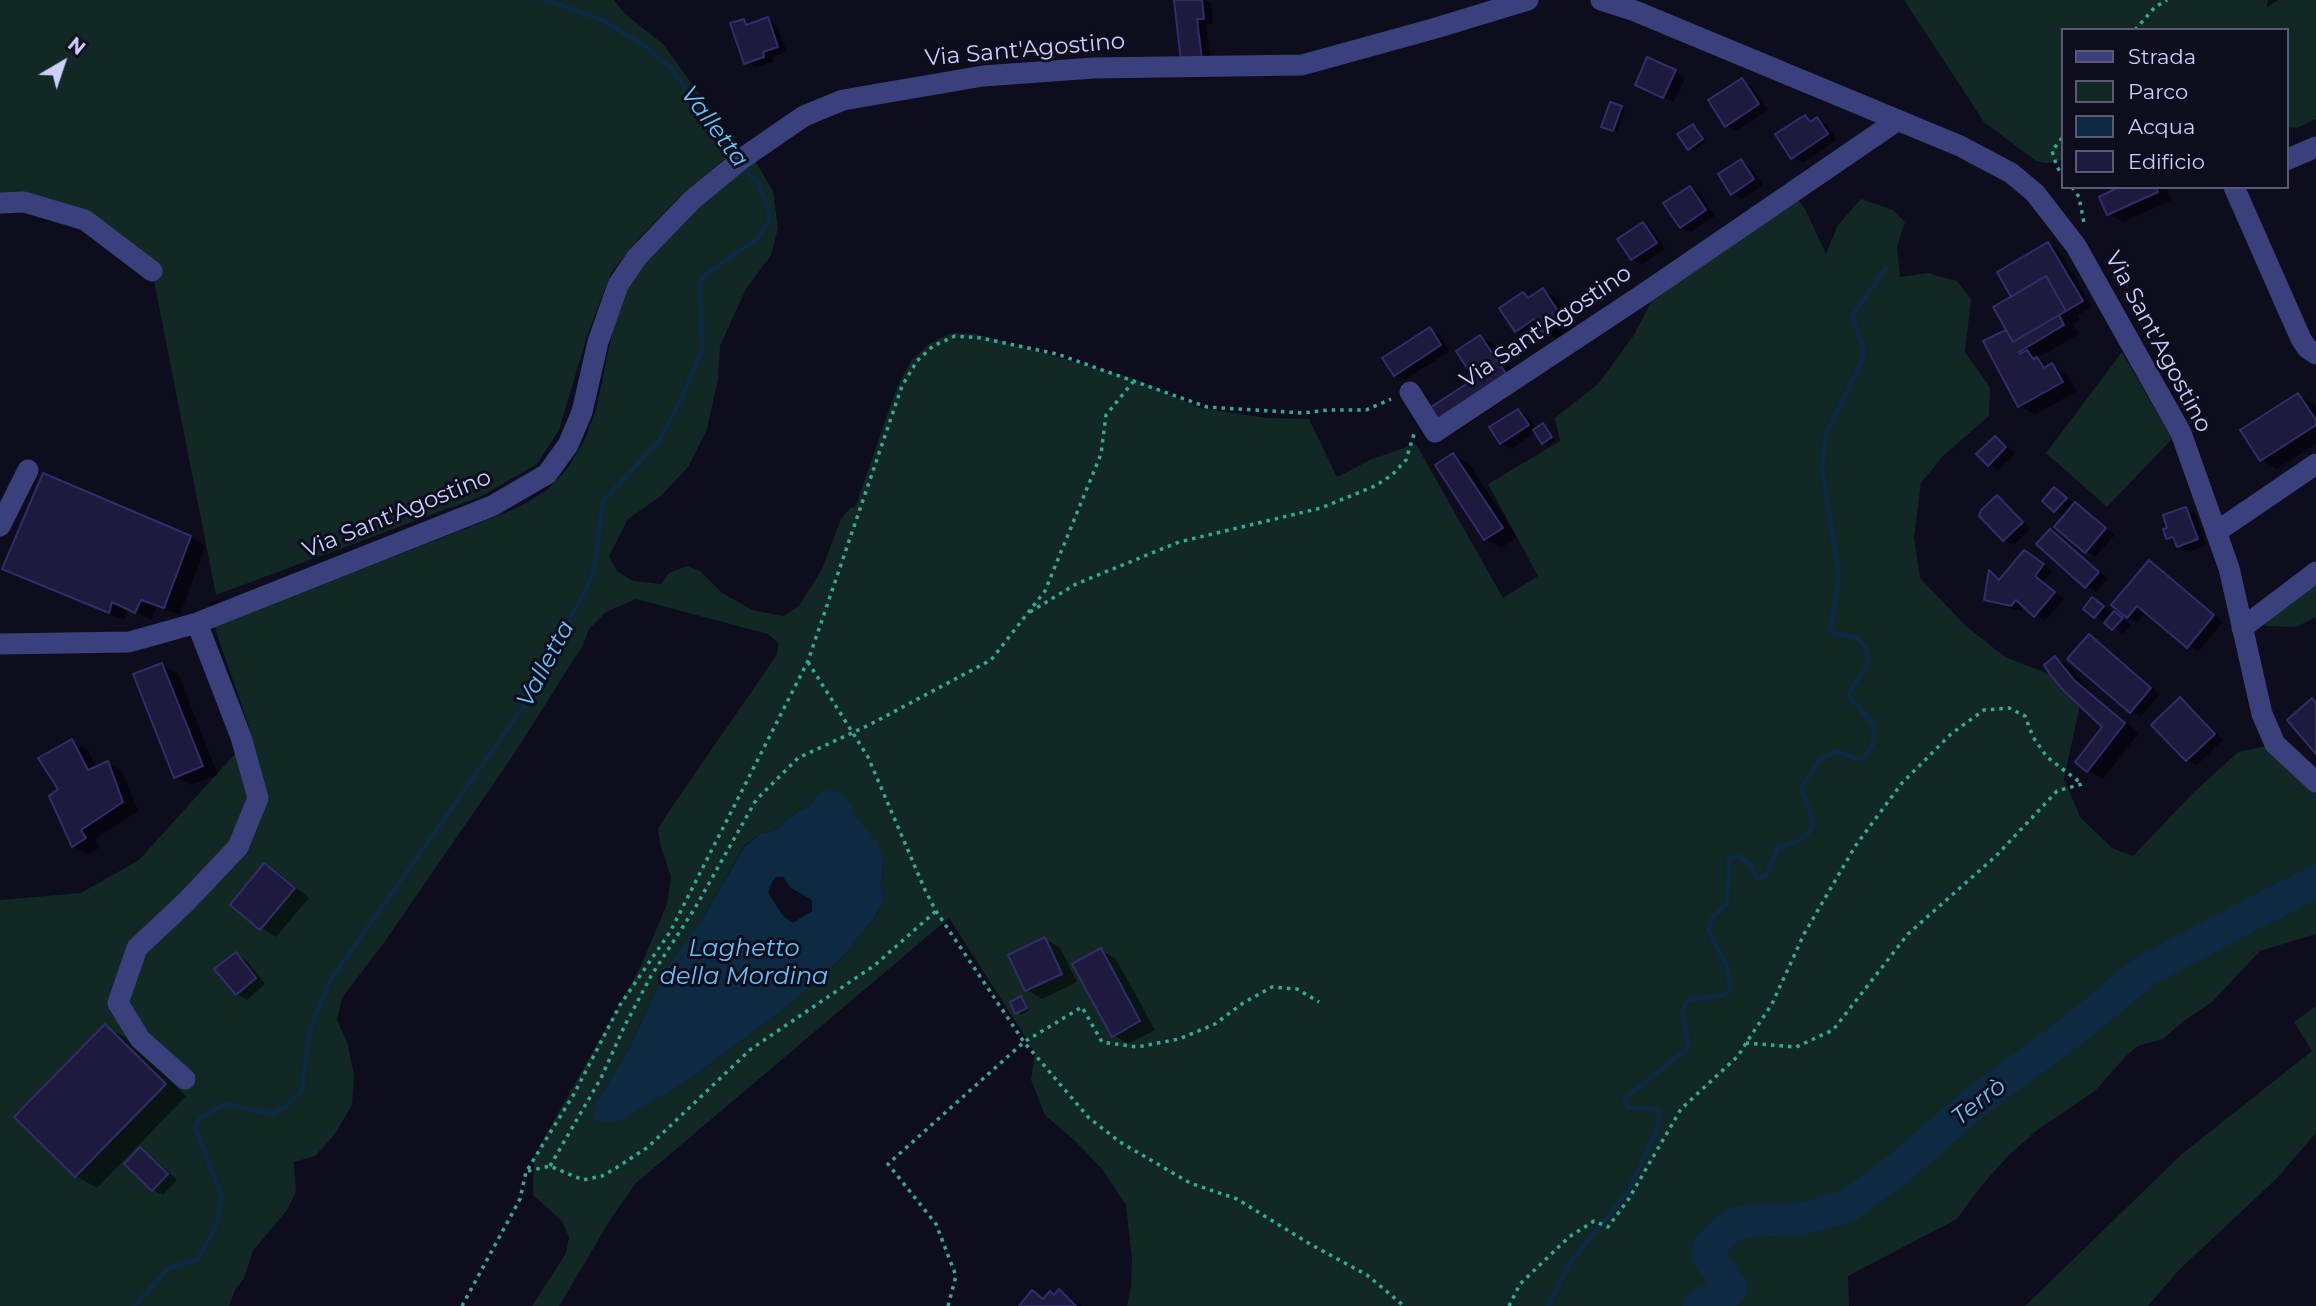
<!DOCTYPE html>
<meta charset="utf-8">
<style>
body{margin:0}
#map{position:relative;width:2316px;height:1306px;overflow:hidden;background:#0e0d1e;font-family:Montserrat,sans-serif}
canvas{display:block}
.legend{position:absolute;left:2061px;top:28px;width:228px;height:161px;box-sizing:border-box;background:#0e0d1e;border:2px solid #5a5a77;margin:0;padding:9px 12px;list-style:none;font-size:21px;color:#cdcefd}
.legend li{display:flex;align-items:center;gap:14px;height:35px}
.legend b{width:35px;border:2px solid #5a5a77}
.north{position:absolute;left:28px;top:28px;width:70px;height:70px;-webkit-text-stroke:5px #0e0d1e;paint-order:stroke;rotate:39deg;font-size:19px;font-weight:700;line-height:28px;text-align:center;color:#cdcefd}
.north::after{content:'';display:block;margin:auto;width:24px;height:32px;background:#cdcefd;clip-path:polygon(50% 0,100% 100%,50% 72%,0 100%)}
</style>
<div id="map">
<canvas width="2316" height="1306"></canvas>
<ul class="legend">
<li><b style="height:9px;background:#3a407b"></b>Strada</li>
<li><b style="height:19px;background:#112824"></b>Parco</li>
<li><b style="height:19px;background:#0e2942"></b>Acqua</li>
<li><b style="height:19px;background:#1d1a3e"></b>Edificio</li>
</ul>
<div class="north">N</div>
</div>
<script>
const context = document.querySelector('canvas').getContext('2d');
context.lineJoin = 'round';
function fillPath(path, color) { context.fillStyle = color; context.fill(path, 'evenodd'); }
const shape = rows => new Path2D(rows.map(r => 'M' + r).join(''));
function stroke(path, color, width, dash) { context.strokeStyle = color; context.lineWidth = width; context.lineCap = dash ? 'butt' : 'round'; context.setLineDash(dash || []); context.stroke(path); }
function write(font, color, halo, rows, align = 'center') {
  context.font = font + ' Montserrat,sans-serif'; context.lineWidth = 6; context.setLineDash([]); context.textBaseline = 'middle'; context.strokeStyle = halo; context.fillStyle = color; for (const [text, x, y, turn = 0] of rows) {
    context.save(); context.translate(x, y); context.rotate((+turn || 0) * Math.PI / 180); context.textAlign = isNaN(turn) ? turn : align; if (halo) context.strokeText(text, 0, 0); context.fillText(text, 0, 0); context.restore();
  }
}
fillPath(shape([
 [0,0,614,0,624,13,663,44,738,147,679,198,639,238,611,273,588,333,559,430,537,464,482,496,216,595,152,271,85,220,0,203],
 [1904,0,2268,0,2267,7,2278,0,2316,0,2316,119,2297,128,2286,127,2286,30,2062,30,2062,160,2046,163,2036,161,1984,122],
 [754,159,773,191,778,228,771,255,746,289,720,346,718,379,707,429,688,467,661,496,628,519,609,556,617,571,633,581,661,584,669,573,687,566,700,571,721,592,752,610,783,616,799,606,822,569,841,519,851,507,855,508,897,387,911,361,929,344,951,333,976,334,1136,379,1200,408,1267,418,1309,419,1337,477,1372,459,1416,444,1503,598,1538,576,1488,484,1560,441,1555,418,1598,384,1634,335,1651,302,1797,198,1805,209,1826,254,1838,225,1861,199,1893,210,1905,222,1897,246,1900,277,1927,273,1957,281,1971,299,1965,352,1990,387,1989,416,1943,456,1921,483,1914,537,1920,578,1966,626,2005,657,2047,673,2080,705,2064,779,2080,817,2112,848,2133,856,2193,793,2238,752,2268,746,2316,792,2316,934,2260,951,2212,1002,2185,1020,2163,1039,2138,1046,2125,1057,2096,1090,2036,1131,2008,1156,1982,1185,1957,1219,1848,1276,1849,1306,1127,1306,1131,1286,1132,1259,1126,1205,1102,1169,1076,1142,1045,1115,1031,1080,1035,1052,949,918,636,1183,612,1217,559,1306,532,1306,566,1253,569,1237,562,1221,533,1195,534,1156,640,968,667,904,671,877,660,844,658,829,665,817,776,656,779,644,768,634,636,599,606,612,589,629,583,645,512,757,383,944,342,998,337,1020,348,1044,354,1076,352,1105,335,1134,315,1156,294,1162,296,1192,287,1210,253,1251,244,1278,235,1290,229,1306,0,1306,0,900,81,893,139,860,252,735,214,626,478,524,521,506,547,490,567,469,584,441,596,410,614,324,625,291,649,257,693,211],
 [816,797,853,813,884,858,881,884,885,898,874,919,843,957,820,978,787,1007,686,1082,675,1088,598,1099,629,1049,665,970,705,914,744,846,761,833,774,831,798,811,809,807],
 [2122,352,2172,439,2107,507,2046,453],
 [2316,567,2316,617,2296,627,2265,626,2261,614],
 [2316,1006,2316,1133,2277,1178,2178,1271,2148,1306,2025,1306,2182,1154,2312,1051,2294,1022]
]), '#112824');
fillPath(shape([
 [831,790,840,792,852,805,853,813,877,842,884,858,881,884,885,898,874,919,843,957,820,978,787,1007,686,1082,620,1120,610,1123,595,1120,594,1114,598,1099,629,1049,665,970,705,914,744,847,761,833,774,831,798,811,809,807,820,792],
 [776,877,783,877,791,888,812,900,812,911,793,923,783,916,768,893,772,882]
]), '#0e2942');
fillPath(shape([
 [1175,0,1205,0,1211,3,1213,24,1206,24,1211,65,1192,67],
 [767,19,777,25,787,52,772,57,773,62,756,68,746,62,743,21,751,25],
 [1675,72,1685,78,1674,102,1647,89],
 [1742,80,1752,86,1768,110,1736,131,1726,126],
 [1621,107,1625,110,1617,132,1608,128],
 [1805,117,1814,122,1817,119,1827,125,1837,140,1803,163,1793,157],
 [1693,126,1698,128,1706,142,1693,151,1689,148],
 [1741,161,1751,167,1763,185,1742,199,1732,193],
 [2123,187,2166,187,2172,200,2123,222,2108,214],
 [1690,188,1700,193,1715,216,1691,232,1681,227],
 [1643,224,1653,230,1665,249,1642,265,1632,259],
 [2048,244,2058,249,2092,307,2078,315,2080,320,2073,324,2079,334,2038,358,2050,366,2052,365,2067,374,2077,391,2035,415,2019,406,1985,342,2008,331,2014,297],
 [1543,290,1558,299,1577,328,1559,340,1543,331,1531,339,1516,330,1523,294,1531,298],
 [1430,329,1440,335,1450,351,1405,380,1395,375],
 [1481,337,1496,346,1523,387,1455,433,1439,424,1476,379],
 [2298,395,2314,404,2316,407,2316,444,2277,469,2262,460],
 [1518,411,1528,416,1536,429,1543,425,1547,428,1555,440,1548,445,1536,432,1511,449,1501,443],
 [1995,438,2005,443,2015,454,1998,470,1989,464],
 [1454,455,1469,464,1517,537,1501,548,1486,539,1437,466],
 [44,475,191,537,206,546,180,615,157,607,151,620,128,609,124,620,20,577,4,569],
 [2055,489,2085,510,2115,535,2095,557,2086,551,2065,517,2044,501],
 [1997,497,2007,503,2031,529,2013,545,2004,540],
 [2186,509,2196,515,2207,545,2188,552,2168,538],
 [2050,531,2060,536,2108,579,2096,592,2086,586],
 [2035,558,2053,571,2043,582,2064,599,2045,621,2025,606,2022,611,1996,605,1986,599,1990,573,2001,580],
 [2149,563,2159,568,2223,622,2198,652,2146,612,2138,622,2128,617],
 [2093,599,2131,625,2123,634,2085,609],
 [219,600,224,602,210,609,209,602],
 [2089,636,2099,642,2160,694,2141,717,2131,711],
 [2055,658,2071,667,2089,691,2139,733,2103,779,2088,771,2105,726],
 [162,665,178,673,218,775,191,785,176,777],
 [2180,699,2190,705,2223,740,2197,765,2187,760],
 [72,741,88,750,97,768,108,763,123,772,138,811,95,839,100,847,89,855,73,846,51,797,60,789],
 [264,865,280,874,309,898,276,937,261,928],
 [1045,939,1060,948,1077,982,1042,999,1027,990],
 [1101,950,1116,959,1155,1030,1128,1044,1113,1035],
 [236,954,246,960,265,984,247,1000,237,994],
 [1021,998,1025,1001,1030,1010,1021,1015,1017,1012],
 [105,1026,126,1038,186,1096,97,1188,76,1176,16,1117],
 [141,1149,150,1155,177,1180,163,1195,153,1190],
 [1060,1291,1082,1306,1021,1306,1032,1292,1045,1300,1055,1296]
]), '#0007');
stroke(shape([
 [546,0,600,19,645,46,672,69,734,160],
 [134,1306,169,1268,197,1260,217,1224,221,1195,195,1127,200,1118,225,1104,272,1114,287,1106,302,1091,309,1033,329,982,519,713,588,585,594,569,603,501,659,441,682,397,702,350,700,283,706,274,757,239,769,222,769,212,758,183,742,167],
 [1548,1306,1570,1263,1629,1190,1658,1127,1659,1109,1628,1108,1624,1099,1689,1047,1682,1011,1688,1000,1725,995,1731,989,1727,966,1708,930,1713,917,1727,903,1729,858,1739,856,1752,866,1756,877,1765,877,1778,848,1801,840,1810,831,1813,822,1801,788,1820,759,1837,751,1856,759,1863,758,1873,744,1874,725,1848,695,1868,663,1867,649,1857,638,1830,632,1839,575,1822,468,1826,434,1863,359,1863,346,1852,316,1886,268]
]), '#0e2942', 5);
stroke(shape([
 [1699,1306,1704,1302,1721,1299,1731,1288,1708,1256,1709,1246,1732,1225,1752,1220,1802,1219,1849,1205,1902,1166,1973,1104,2081,1024,2146,970,2316,881]
]), '#0e2942', 33);
const building = shape([
 [1174,0,1202,0,1204,19,1197,19,1202,60,1181,62,1174,0],
 [768,17,778,47,763,52,764,57,744,64,730,23,744,19,746,25,768,17],
 [1647,57,1676,70,1663,98,1635,85,1647,57],
 [1742,78,1759,104,1725,127,1708,100,1742,78],
 [1610,102,1622,106,1613,131,1601,127,1610,102],
 [1805,115,1810,122,1817,117,1828,134,1791,159,1775,134,1805,115],
 [1693,124,1703,139,1688,150,1677,134,1693,124],
 [1741,159,1754,179,1731,195,1718,174,1741,159],
 [1690,186,1706,210,1680,228,1663,203,1690,186],
 [2119,187,2156,187,2158,192,2107,215,2099,197,2119,187],
 [1643,222,1657,243,1631,260,1617,239,1643,222],
 [2048,242,2083,301,2066,311,2046,276,2011,297,1997,272,2048,242],
 [2046,276,2066,311,2013,342,1993,307,2046,276],
 [1543,288,1563,319,1542,333,1534,319,1515,332,1499,308,1523,292,1528,298,1543,288],
 [2059,315,2064,325,2019,352,2020,354,2027,350,2033,359,2037,357,2044,368,2052,363,2063,382,2018,407,1983,341,2006,330,2013,342,2059,315],
 [1430,327,1441,345,1394,376,1382,358,1430,327],
 [1480,335,1509,378,1438,425,1428,409,1474,379,1456,351,1480,335],
 [2298,393,2316,420,2316,425,2260,461,2240,430,2298,393],
 [1518,409,1529,425,1500,444,1489,427,1518,409],
 [1543,423,1552,437,1542,444,1533,430,1543,423],
 [1995,436,2006,447,1988,466,1976,454,1995,436],
 [1453,453,1503,528,1484,540,1435,465,1453,453],
 [43,473,191,536,164,608,141,600,135,613,112,602,109,613,2,569,43,473],
 [2054,487,2067,498,2054,512,2042,501,2054,487],
 [1997,495,2023,522,2003,541,1979,516,1981,510,1997,495],
 [2075,502,2106,528,2085,553,2054,527,2075,502],
 [2186,507,2198,539,2177,547,2173,537,2166,539,2163,529,2167,528,2163,515,2186,507],
 [2050,529,2099,572,2085,588,2036,544,2050,529],
 [2024,550,2044,564,2035,576,2055,592,2034,617,2016,600,2011,606,1984,600,1989,570,1999,580,2024,550],
 [2149,560,2214,615,2187,648,2137,606,2127,618,2111,605,2149,560],
 [2092,597,2104,606,2094,618,2083,609,2092,597],
 [2114,611,2123,618,2112,630,2104,623,2114,611],
 [2089,634,2151,688,2130,713,2067,659,2089,634],
 [2055,656,2074,680,2125,723,2087,772,2075,762,2102,727,2064,691,2049,673,2044,665,2055,656],
 [162,663,203,766,174,778,133,674,162,663],
 [2180,697,2215,734,2186,761,2151,725,2180,697],
 [2312,698,2316,703,2316,754,2287,720,2312,698],
 [72,739,88,770,108,761,123,802,81,830,86,838,72,847,49,796,58,789,38,758,72,739],
 [264,863,295,888,260,930,230,905,264,863],
 [1045,937,1062,974,1025,991,1008,955,1045,937],
 [1101,948,1140,1021,1112,1037,1072,964,1101,948],
 [236,952,256,978,236,995,214,969,236,952],
 [1021,996,1027,1008,1015,1014,1010,1002,1021,996],
 [105,1024,166,1084,75,1177,14,1117,105,1024],
 [140,1147,168,1174,152,1191,124,1164,140,1147],
 [1059,1289,1076,1306,1019,1306,1032,1290,1043,1299,1050,1291,1054,1295,1059,1289]
]);
fillPath(building, '#1d1a3e');
stroke(building, '#312d69', 2);
stroke(shape([
 [2135,30,2155,7,2167,0],
 [2062,138,2052,151,2057,167,2062,174],
 [2072,187,2079,197,2084,223],
 [1030,612,1076,584,1179,542,1321,508,1375,486,1392,475,1406,460,1414,434],
 [808,662,868,757,925,890,936,911,1024,1042,1089,1118,1120,1142,1190,1183,1237,1199,1310,1244,1367,1275,1404,1306],
 [550,1166,601,1078,625,1025,651,976,695,908,756,800,798,758,869,725,991,660,1045,591,1101,454,1106,415,1133,382],
 [528,1171,550,1166,583,1180,602,1176,616,1168,648,1147,751,1049,875,965,936,911],
 [462,1306,520,1199,526,1172,574,1094,620,1005,670,932,808,661,902,386,917,361,933,346,955,336,981,338,1057,354,1207,407,1303,413,1328,410,1366,410,1391,399],
 [948,1306,956,1276,936,1224,888,1164,1024,1042,1082,1007,1102,1042,1137,1047,1179,1039,1215,1024,1243,1003,1272,987,1297,989,1319,1002],
 [1509,1306,1520,1284,1569,1237,1594,1221,1608,1227,1628,1200,1681,1109,1738,1056,1746,1043,1772,1004,1804,934,1856,845,1902,783,1951,734,1984,710,2009,708,2025,716,2033,737,2047,757,2082,784,2057,791,1996,856,1908,934,1833,1030,1796,1047,1746,1043]
]), '#33ab94', 3.5, [3.5, 5]);
stroke(shape([
 [1601,0,1635,11,1960,146,2011,173,2035,193,2076,246,2181,433,2229,568,2262,714,2275,744,2316,782],
 [2286,160,2316,147],
 [2234,187,2301,339,2307,348,2316,354],
 [0,203,24,202,85,220,152,271],
 [1410,392,1435,432,1645,293,1898,120],
 [0,526,28,470],
 [2216,532,2316,464],
 [2242,628,2316,572],
 [0,644,129,642,197,623,492,506,547,474,568,445,582,412,598,342,618,285,637,257,692,200,743,158,804,116,843,100,983,76,1094,68,1302,65,1436,28,1528,0],
 [185,1079,140,1039,118,1003,137,948,186,902,238,847,258,798,241,737,197,623]
]), '#3a407b', 21);
write('23px', '#cdcefd', '#0e0d1e', [
 ["Via Sant'Agostino",1025,50,-5],
 ["Via Sant'Agostino",1546,327,-34],
 ["Via Sant'Agostino",2158,342,62],
 ["Via Sant'Agostino",397,514,-22]
]);
write('italic 24px', '#60c5f8', '#0e0d1e', [
 ["Valletta",714,127,53],
 ["Valletta",546,664,-62],
 ["Laghetto",744,949],
 ["della Mordina",744,977],
 ["Terrò",1979,1102,-38]
]);
</script>
